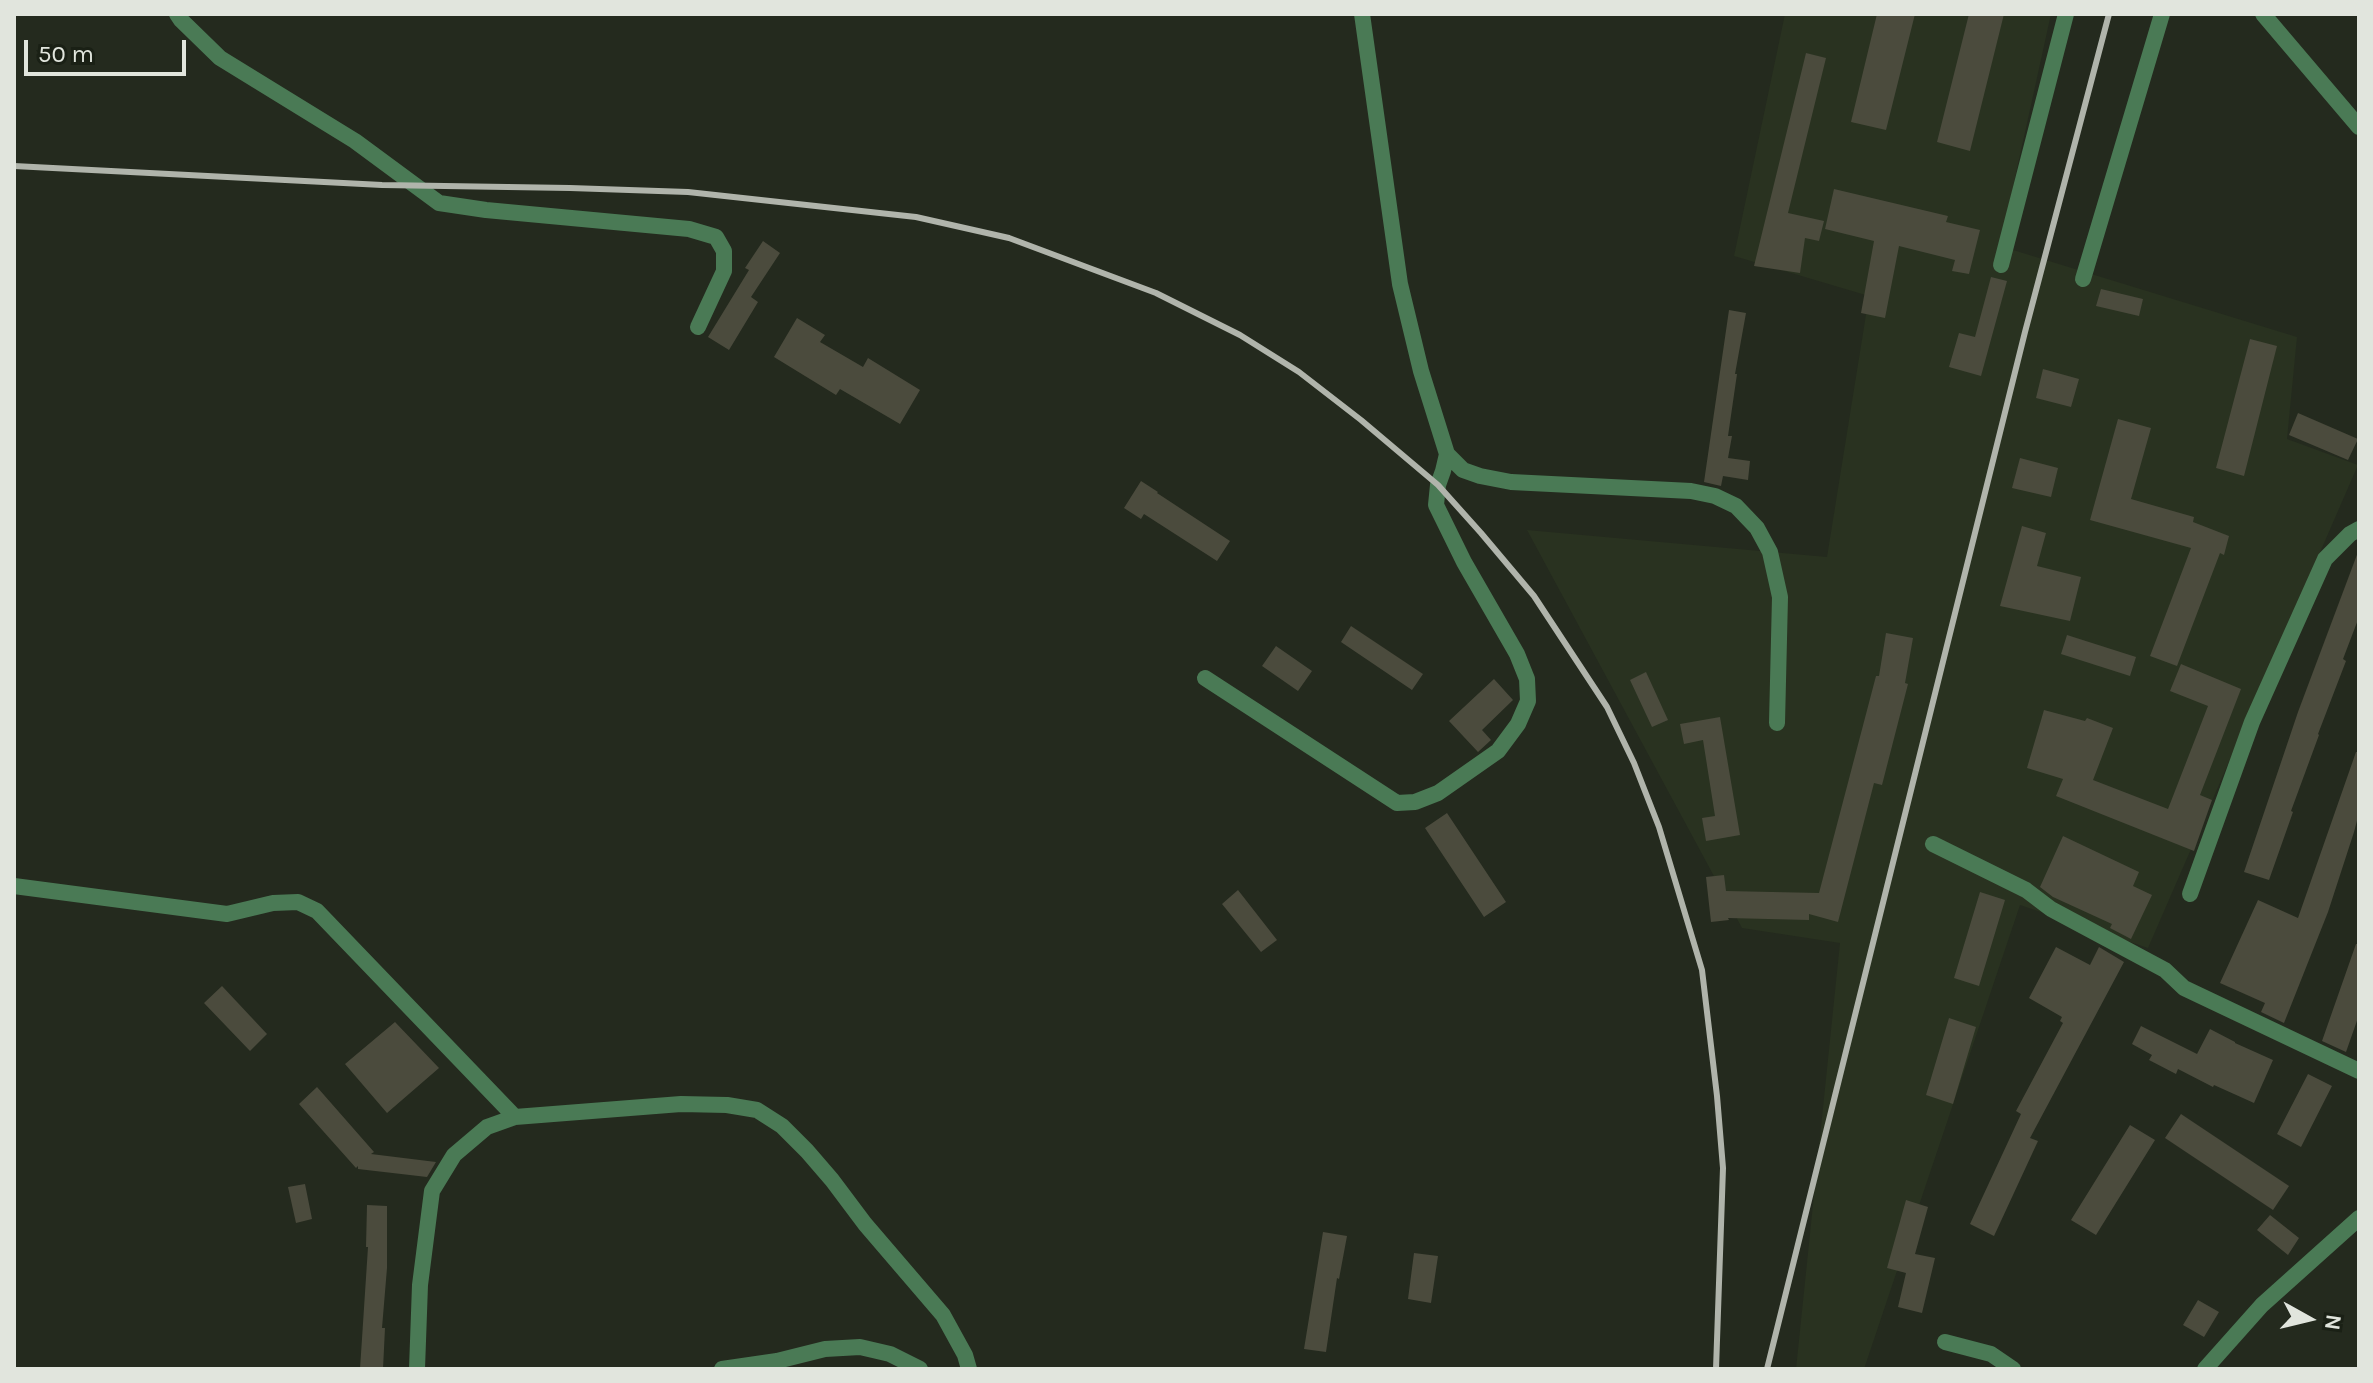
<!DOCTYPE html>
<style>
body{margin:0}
#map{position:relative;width:2373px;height:1383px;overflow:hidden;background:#242a1e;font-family:Karla,sans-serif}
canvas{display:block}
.frame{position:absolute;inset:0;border:16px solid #e1e5dd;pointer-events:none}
.north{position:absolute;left:2269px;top:1279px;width:80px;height:80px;-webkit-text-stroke:6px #1a2015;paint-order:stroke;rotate:98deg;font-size:22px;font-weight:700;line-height:32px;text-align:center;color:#e1e5dd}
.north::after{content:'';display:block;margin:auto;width:28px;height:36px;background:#e1e5dd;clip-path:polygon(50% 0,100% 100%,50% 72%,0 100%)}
.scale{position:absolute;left:24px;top:40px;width:162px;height:36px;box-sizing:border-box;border:4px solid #e1e5dd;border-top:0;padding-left:10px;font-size:24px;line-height:28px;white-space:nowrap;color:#e1e5dd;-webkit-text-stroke:6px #1a2015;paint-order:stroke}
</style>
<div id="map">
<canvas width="2373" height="1383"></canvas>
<div class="frame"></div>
<div class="north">N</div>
<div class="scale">50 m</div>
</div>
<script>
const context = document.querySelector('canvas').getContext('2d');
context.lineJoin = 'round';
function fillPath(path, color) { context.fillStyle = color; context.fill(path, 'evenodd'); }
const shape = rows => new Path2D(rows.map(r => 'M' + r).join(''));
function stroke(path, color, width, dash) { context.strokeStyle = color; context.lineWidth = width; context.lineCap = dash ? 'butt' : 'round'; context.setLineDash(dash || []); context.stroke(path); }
fillPath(shape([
 [1785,14,2051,14,2000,246,2297,337,2287,439,2358,465,2148,948,2020,905,1864,1369,1796,1369,1840,943,1742,928,1527,530,1827,557,1869,296,1734,256]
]), '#293220');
fillPath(shape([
 [1877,14,1915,14,1886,130,1851,122],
 [1969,14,2004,14,1970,151,1937,142],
 [1806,53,1826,58,1788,213,1824,221,1819,241,1805,238,1800,273,1754,266],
 [1834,189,1948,216,1946,222,1980,230,1969,274,1952,271,1955,260,1899,246,1885,318,1861,313,1874,241,1825,229],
 [763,241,780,253,751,297,758,302,729,350,708,337,749,270,745,268],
 [1991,277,2007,281,1981,376,1949,367,1959,333,1975,337],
 [2101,289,2143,299,2139,316,2096,306],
 [1729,310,1746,313,1735,374,1737,374,1728,436,1732,436,1728,458,1750,461,1748,480,1723,476,1721,486,1704,482],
 [797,318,825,335,820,342,863,367,868,358,920,390,900,424,840,389,836,395,774,357],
 [2250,339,2277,346,2244,476,2216,468],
 [2043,369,2079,379,2071,407,2036,398],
 [2298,413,2358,439,2348,460,2289,435],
 [2118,419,2151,428,2131,499,2194,517,2193,522,2229,536,2224,555,2220,553,2177,666,2150,656,2191,548,2090,520],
 [2020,458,2058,468,2051,497,2012,488],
 [1141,481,1158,492,1157,493,1230,541,1217,561,1144,514,1141,519,1124,508],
 [2022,526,2046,533,2037,566,2081,577,2070,621,2000,606],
 [2358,552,2359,617,2343,659,2346,661,2318,734,2319,735,2291,811,2293,812,2269,880,2244,872,2298,712],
 [1351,626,1423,674,1412,690,1341,642],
 [1886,633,1913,638,1905,683,1908,684,1882,785,1874,783,1838,922,1809,914,1809,920,1728,918,1729,920,1711,922,1706,877,1724,875,1726,891,1819,893,1876,676,1879,676],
 [2067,635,2136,657,2130,676,2061,654],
 [1276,646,1312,671,1298,691,1262,666],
 [2181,664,2241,689,2200,795,2212,800,2194,851,2056,796,2063,779,2027,768,2044,710,2085,721,2087,718,2113,728,2093,780,2168,809,2208,706,2170,691],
 [1646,672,1668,720,1652,727,1630,680],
 [1494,679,1513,700,1482,730,1491,740,1478,752,1449,721],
 [1720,717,1740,835,1706,841,1702,818,1715,816,1703,740,1684,744,1680,724],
 [2356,752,2359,752,2359,813,2354,832,2328,912,2284,1023,2261,1012,2265,1003,2220,983,2258,900,2298,918],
 [1447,813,1506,902,1484,917,1425,828],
 [2063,836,2139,872,2133,886,2152,895,2131,939,2110,928,2112,924,2053,897,2040,887],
 [1238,890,1277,940,1261,952,1222,904],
 [1980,892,2005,900,1979,986,1954,978],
 [2356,944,2359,944,2359,1015,2346,1052,2322,1041],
 [2056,947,2090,965,2099,947,2124,962,2030,1138,2038,1141,1994,1236,1970,1224,2021,1114,2016,1111,2063,1023,2060,1021,2062,1017,2029,998],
 [222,986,267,1034,250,1051,204,1003],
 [1949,1018,1976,1027,1953,1104,1926,1095],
 [395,1022,439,1068,387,1113,345,1064],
 [2141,1026,2197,1054,2210,1029,2235,1042,2235,1043,2273,1060,2254,1103,2214,1085,2213,1087,2178,1069,2176,1074,2149,1060,2152,1055,2132,1044],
 [2308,1074,2332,1086,2301,1147,2277,1134],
 [317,1087,374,1152,371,1154,436,1162,427,1177,358,1169,358,1166,356,1168,299,1104],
 [2181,1114,2289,1186,2273,1210,2165,1138],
 [2130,1125,2155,1140,2096,1235,2071,1220],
 [305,1184,312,1219,296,1223,288,1187],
 [1906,1200,1928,1207,1915,1254,1935,1258,1922,1313,1898,1307,1906,1273,1887,1268],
 [367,1205,387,1206,387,1268,382,1328,385,1328,383,1369,360,1369,368,1247,366,1247],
 [2270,1215,2299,1238,2288,1255,2257,1230],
 [1323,1232,1347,1236,1339,1279,1337,1278,1326,1352,1304,1349],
 [1414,1253,1438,1256,1431,1303,1408,1299],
 [2198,1300,2219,1312,2204,1337,2183,1325]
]), '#4b4b3d');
stroke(shape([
 [177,14,181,20,220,58,355,141,439,203,486,210,689,229,716,237,724,251,724,271,698,327],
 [2001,265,2066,14],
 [2083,279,2162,14],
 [1447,454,1463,470,1480,476,1511,482,1691,491,1715,496,1736,506,1757,528,1770,552,1780,597,1777,723],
 [1205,678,1397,803,1415,802,1438,793,1498,751,1518,724,1528,701,1527,679,1517,654,1464,562,1436,505,1438,485,1443,471,1447,454,1421,371,1400,284,1362,14],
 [1933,844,2026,890,2051,909,2165,970,2184,988,2359,1071],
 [14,886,227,914,273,903,298,902,317,911,515,1117,681,1104,727,1105,757,1110,782,1126,807,1151,832,1180,865,1224,943,1315,965,1355,969,1369],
 [2190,894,2252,722,2325,559,2350,534,2359,529],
 [1945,1342,1991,1354,2013,1369],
 [417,1369,420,1285,432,1191,454,1155,487,1127,515,1117],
 [722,1369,777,1361,825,1349,860,1347,890,1354,920,1369],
 [2205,1369,2262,1305,2359,1218]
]), '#4a7a55', 16);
stroke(shape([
 [2263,14,2359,127]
]), '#4a7a55', 16);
stroke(shape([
 [14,166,382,185,570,188,688,192,916,217,1009,238,1156,293,1240,335,1299,372,1361,420,1438,485,1481,533,1534,596,1607,707,1634,763,1659,827,1702,970,1717,1096,1723,1168,1716,1369],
 [1767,1369,2025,332,2109,14]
]), '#b0b4ab', 6);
</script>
